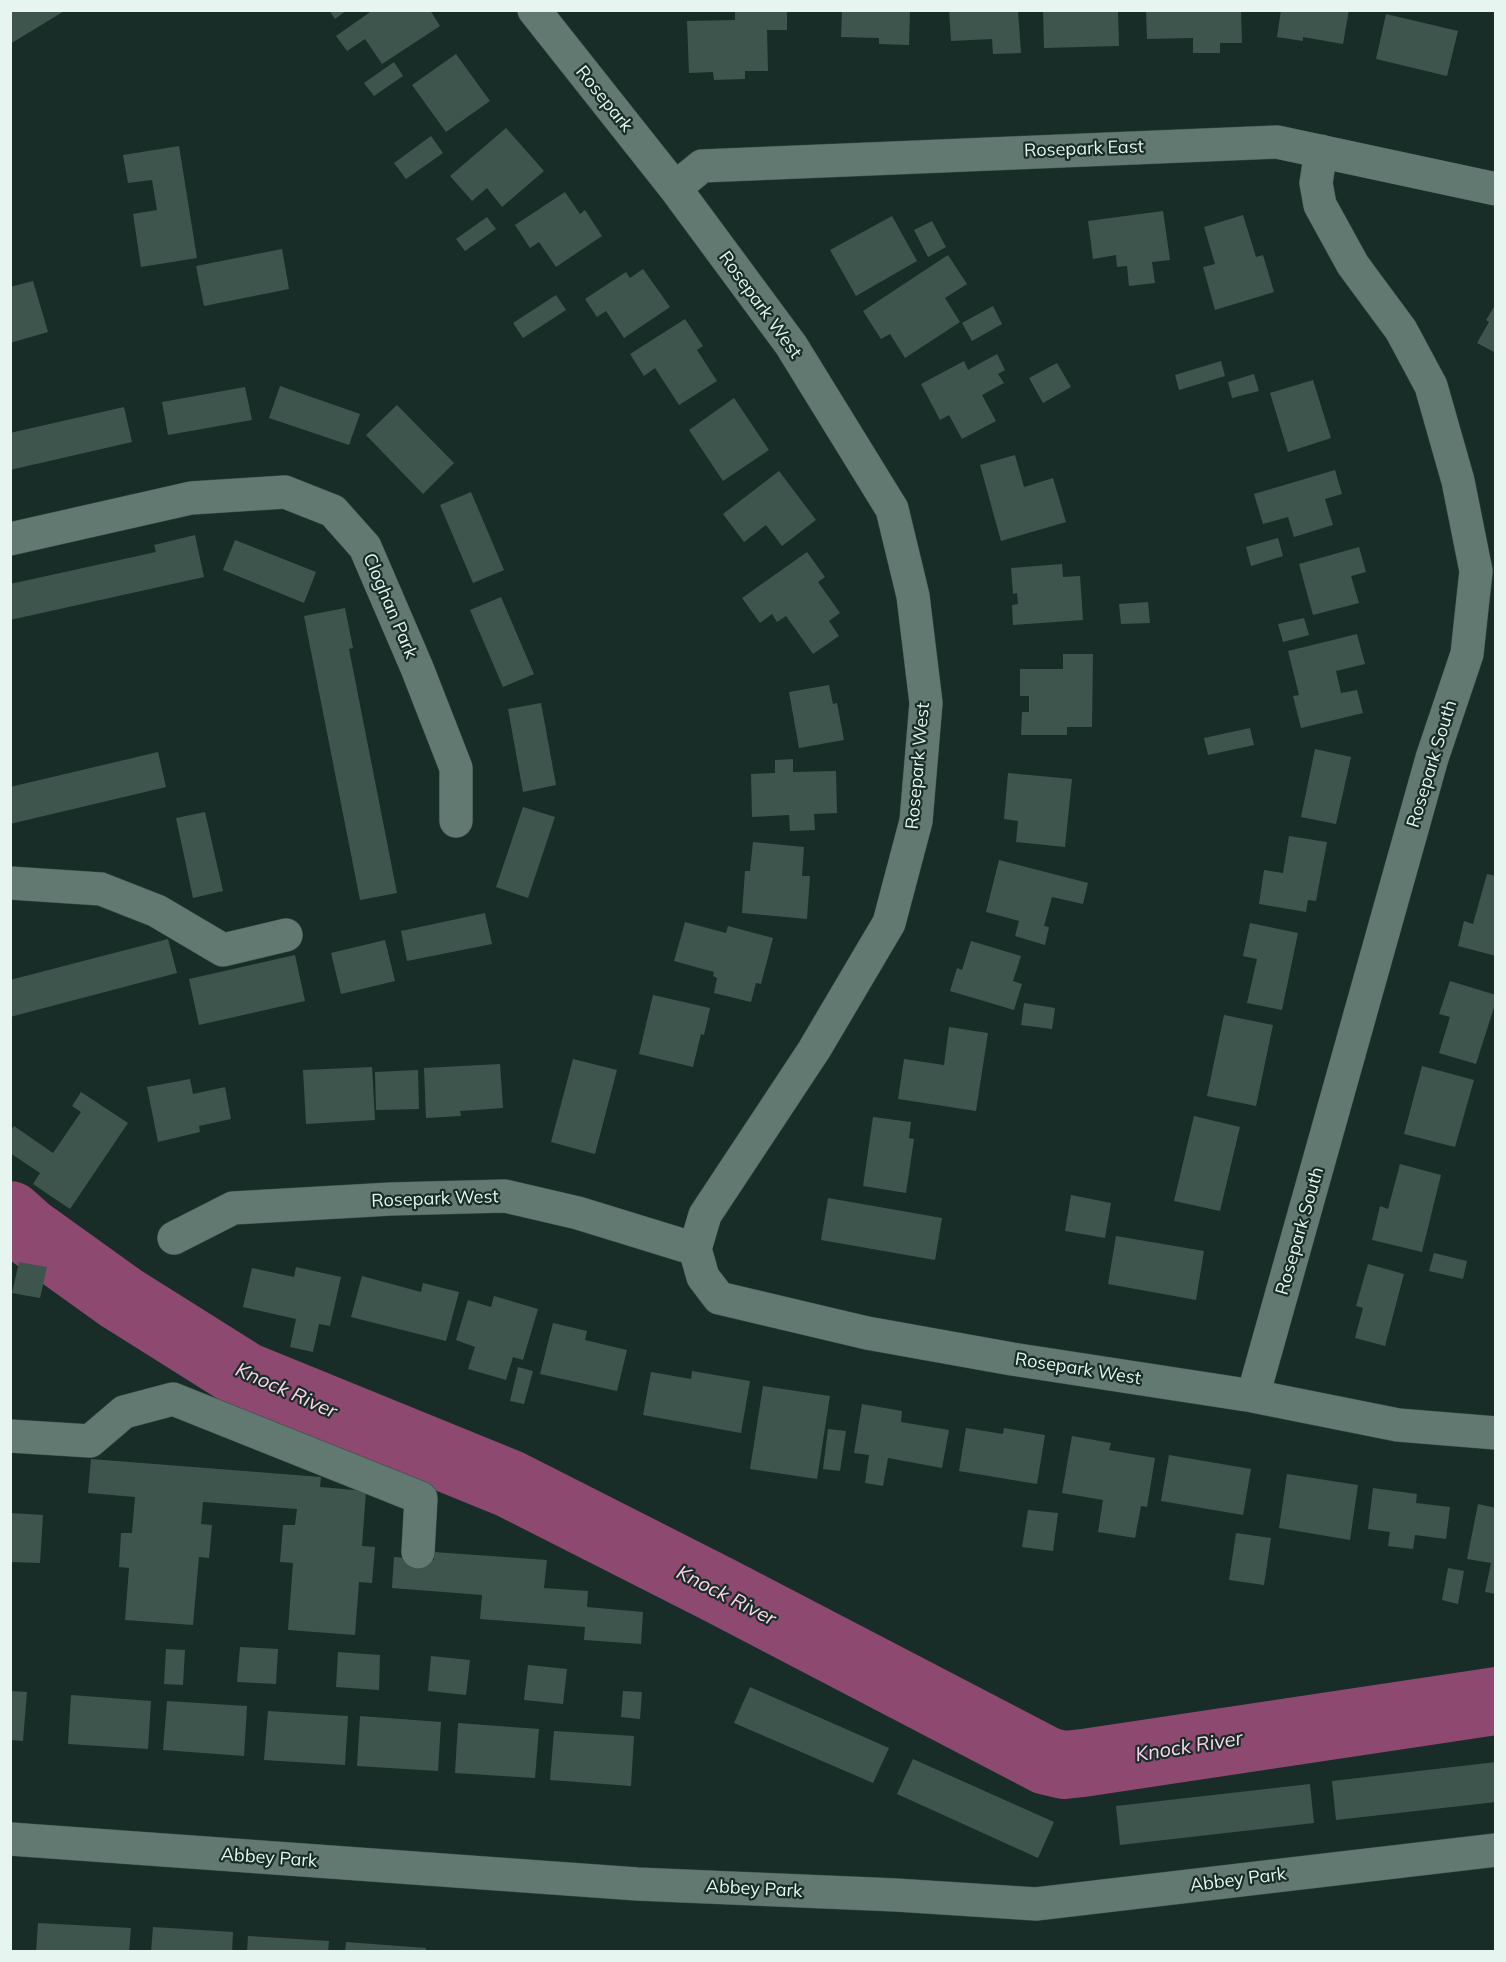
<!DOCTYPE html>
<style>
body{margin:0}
#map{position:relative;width:1506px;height:1962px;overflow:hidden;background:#182d27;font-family:Mulish,sans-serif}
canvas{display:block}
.frame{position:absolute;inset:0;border:12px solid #e7f5f0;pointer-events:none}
</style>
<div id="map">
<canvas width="1506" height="1962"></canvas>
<div class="frame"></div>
</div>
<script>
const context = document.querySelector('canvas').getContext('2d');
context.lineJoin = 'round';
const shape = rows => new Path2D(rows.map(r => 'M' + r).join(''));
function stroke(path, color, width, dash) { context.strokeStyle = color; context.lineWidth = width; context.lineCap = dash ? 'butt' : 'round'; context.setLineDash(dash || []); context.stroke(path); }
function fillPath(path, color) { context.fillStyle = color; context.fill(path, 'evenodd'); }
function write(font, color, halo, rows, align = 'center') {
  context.font = font + ' Mulish,sans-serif'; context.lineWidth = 4.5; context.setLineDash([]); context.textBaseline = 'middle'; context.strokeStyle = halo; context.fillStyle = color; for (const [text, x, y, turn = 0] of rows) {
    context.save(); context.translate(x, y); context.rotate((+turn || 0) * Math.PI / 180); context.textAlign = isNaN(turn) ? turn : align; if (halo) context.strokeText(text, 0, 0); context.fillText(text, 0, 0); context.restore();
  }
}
stroke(shape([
 [10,1215,29,1232,121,1298,245,1376,510,1484,719,1590,1047,1761,1064,1765,1083,1763,1496,1701]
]), '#8e4970', 68);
fillPath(shape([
 [10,10,66,10,10,44],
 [329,10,347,10,335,19],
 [373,10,430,10,440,26,382,64,365,39,347,51,336,36],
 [735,10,787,10,787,30,767,30,768,71,745,71,745,79,714,80,713,72,689,73,687,21,735,20],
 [842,10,910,10,909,45,879,44,879,38,841,37],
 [949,10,1018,10,1021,53,993,54,992,39,951,41],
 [1043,10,1118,10,1119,46,1044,48],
 [1146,10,1241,10,1242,43,1220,43,1220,53,1193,53,1193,38,1147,39],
 [1281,10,1349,10,1343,44,1303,37,1303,41,1277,37],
 [1386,14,1458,31,1447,76,1376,59],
 [456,54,490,101,446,132,412,85],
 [394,62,403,76,374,96,364,83],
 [506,128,544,171,502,207,487,188,472,201,450,176],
 [431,136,443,153,406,179,394,163],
 [179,146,197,258,141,267,133,214,157,210,152,180,128,183,123,155],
 [565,192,580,214,585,210,602,236,556,267,539,242,530,248,515,225],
 [1163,211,1170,260,1152,262,1155,283,1129,286,1127,266,1117,267,1116,255,1093,259,1088,221],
 [1243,215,1256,257,1263,255,1274,292,1215,310,1203,267,1215,264,1204,227],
 [892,216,917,261,856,296,830,250],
 [487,217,496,229,465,251,456,239],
 [932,221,946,247,928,257,914,230],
 [282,249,289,289,204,306,196,266],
 [948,255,967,284,945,298,960,322,905,358,890,334,881,339,863,311],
 [643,269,670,307,624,338,606,311,597,317,585,299,626,272,630,278],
 [33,281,48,332,10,343,10,287],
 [556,295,566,310,523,338,513,323],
 [1496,304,1496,353,1477,343,1489,322,1486,320],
 [993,306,1002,324,972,341,962,323],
 [685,319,703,346,697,350,717,381,679,405,655,368,644,376,630,354],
 [997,354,1005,370,998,374,1004,383,982,395,996,421,962,439,949,415,940,420,921,384,964,361,968,370],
 [1221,361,1225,376,1179,390,1175,375],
 [1057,363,1071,387,1043,403,1029,378],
 [1254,374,1259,391,1232,398,1228,382],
 [1313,380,1331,438,1288,452,1270,393],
 [280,386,360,414,349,445,269,418],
 [245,387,252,420,168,435,162,402],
 [734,398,769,450,723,481,689,430],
 [397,405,454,463,423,494,366,435],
 [124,407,132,442,10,470,10,433],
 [1015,455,1024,487,1053,478,1066,522,1001,541,980,465],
 [1335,470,1342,494,1325,499,1333,525,1294,537,1288,517,1263,524,1254,494],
 [779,471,816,520,782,546,766,525,744,542,723,514],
 [471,492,504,570,473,583,440,505],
 [195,535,204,577,10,620,10,584,156,552,154,545],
 [1278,538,1283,556,1251,566,1246,547],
 [235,540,316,572,304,603,223,570],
 [1359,547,1366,572,1351,576,1359,603,1313,615,1299,564],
 [807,552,825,577,818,582,840,613,829,621,839,636,813,654,786,616,777,622,772,614,760,623,742,598],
 [1062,564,1063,577,1080,576,1083,620,1013,625,1012,605,1018,604,1017,593,1013,594,1011,568],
 [501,597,534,674,503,687,470,610],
 [1148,602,1150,623,1121,624,1119,604],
 [345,608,353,648,349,649,397,893,360,900,304,616],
 [1304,618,1309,635,1283,642,1278,624],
 [1357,634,1365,664,1336,671,1341,693,1357,690,1363,713,1301,728,1293,696,1299,695,1288,651],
 [1063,654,1093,654,1092,727,1067,727,1067,735,1021,735,1022,712,1029,712,1029,696,1020,696,1020,669,1063,669],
 [829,685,833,704,837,703,844,740,799,748,789,692],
 [541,703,556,785,523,792,508,709],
 [1250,728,1254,745,1208,755,1204,738],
 [1315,749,1351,757,1336,824,1301,817],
 [158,752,166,787,10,824,10,787],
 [793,759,793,772,836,771,837,813,814,814,815,830,790,831,789,815,752,817,751,774,775,773,775,760],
 [1008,773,1072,779,1065,847,1016,842,1018,821,1004,819],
 [523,807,555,817,528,898,496,887],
 [205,812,223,891,193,898,176,818],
 [1289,836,1327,842,1316,901,1308,900,1306,912,1259,904,1264,870,1283,873],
 [753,842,804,847,802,876,810,876,807,919,742,913,745,871,750,871],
 [999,860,1088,883,1083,904,1052,897,1044,926,1049,927,1045,945,1015,936,1019,921,986,912],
 [1487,874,1496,876,1496,956,1458,946,1464,921,1473,924],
 [485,913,492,944,407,961,401,931],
 [685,922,726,933,728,926,773,938,761,984,756,983,751,1002,714,993,717,978,713,976,714,972,674,961],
 [1250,923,1298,933,1282,1010,1247,1003,1257,959,1243,956],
 [168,939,177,973,10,1017,10,980],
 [385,940,395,981,341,994,331,953],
 [971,941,1021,956,1013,981,1022,984,1014,1010,950,991,957,968,962,970],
 [295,955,305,1001,199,1025,189,979],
 [1450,981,1496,995,1496,1001,1476,1064,1439,1053,1450,1017,1439,1014],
 [653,995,710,1008,704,1035,701,1034,693,1067,639,1054],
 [1024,1003,1055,1008,1052,1029,1021,1025],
 [1224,1015,1273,1025,1256,1106,1207,1096],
 [949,1027,988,1033,976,1111,898,1099,904,1059,944,1065],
 [573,1059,617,1070,595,1154,551,1142],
 [500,1064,503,1108,460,1111,461,1116,426,1118,424,1068],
 [1422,1066,1474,1080,1455,1147,1404,1134],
 [372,1067,375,1120,306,1124,303,1070],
 [418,1070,419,1109,376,1110,375,1072],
 [190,1079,193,1094,225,1087,231,1119,199,1126,200,1132,158,1142,147,1087],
 [81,1092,128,1123,70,1209,33,1184,40,1173,10,1153,10,1132,14,1126,53,1153,81,1112,72,1106],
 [1194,1116,1240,1127,1220,1211,1174,1201],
 [873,1117,911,1122,909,1138,914,1139,906,1193,863,1186],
 [1400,1164,1441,1175,1422,1252,1372,1240,1380,1206,1388,1209],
 [1071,1195,1111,1203,1105,1238,1065,1231],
 [828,1198,942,1218,935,1260,821,1240],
 [1116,1236,1204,1251,1196,1300,1108,1284],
 [1434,1253,1467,1261,1463,1279,1429,1271],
 [19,1262,47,1267,40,1298,12,1293],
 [1368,1264,1404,1274,1385,1346,1355,1338,1363,1308,1356,1306],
 [296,1267,341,1277,330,1326,319,1324,313,1352,290,1347,296,1319,243,1307,252,1268,294,1277],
 [362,1276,421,1292,423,1283,459,1292,446,1341,351,1317],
 [494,1296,538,1309,523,1360,513,1357,506,1380,468,1369,475,1347,456,1340,468,1300,491,1307],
 [553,1323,587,1331,585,1340,627,1350,617,1391,540,1374],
 [518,1367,533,1371,524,1404,510,1401],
 [692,1371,750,1381,741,1433,643,1415,651,1372,691,1379],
 [763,1386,830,1396,817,1479,750,1469],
 [862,1404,902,1411,901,1422,949,1430,942,1468,888,1458,883,1486,865,1483,869,1455,854,1453],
 [966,1428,1003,1434,1004,1428,1045,1435,1037,1484,959,1471],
 [828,1429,846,1431,840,1471,823,1469],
 [1072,1436,1111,1443,1109,1450,1155,1458,1147,1507,1141,1506,1135,1538,1098,1532,1103,1500,1062,1493],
 [1169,1455,1251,1469,1243,1515,1161,1501],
 [91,1459,321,1477,320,1487,366,1491,362,1546,375,1547,372,1583,359,1582,355,1635,288,1630,293,1563,280,1562,283,1525,295,1525,297,1509,203,1502,201,1524,212,1525,209,1558,199,1557,193,1625,125,1620,129,1568,119,1567,121,1533,132,1533,135,1497,88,1493],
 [1287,1474,1358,1485,1350,1540,1279,1528],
 [1373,1488,1417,1494,1416,1503,1450,1507,1446,1539,1415,1535,1413,1549,1388,1546,1390,1532,1368,1529],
 [1478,1504,1496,1508,1496,1594,1485,1592,1491,1563,1467,1559],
 [1028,1510,1058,1513,1053,1551,1022,1547],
 [10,1513,43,1515,40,1563,10,1562],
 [1236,1533,1271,1538,1264,1585,1229,1580],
 [434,1552,547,1560,544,1588,588,1591,587,1607,643,1612,641,1644,584,1640,585,1627,480,1619,482,1595,392,1588,394,1557,434,1560],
 [1448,1568,1464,1571,1458,1604,1442,1600],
 [240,1647,278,1649,276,1684,237,1682],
 [166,1649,185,1650,183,1685,164,1684],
 [338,1652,380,1655,379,1690,336,1687],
 [431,1656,470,1660,466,1695,428,1691],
 [528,1665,567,1669,563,1704,524,1700],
 [750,1687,889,1748,873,1783,734,1723],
 [10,1691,27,1692,23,1741,10,1740],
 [623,1691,642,1692,640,1719,621,1717],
 [71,1695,151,1701,148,1749,68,1744],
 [167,1701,247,1706,244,1756,163,1750],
 [268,1711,348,1716,345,1765,264,1760],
 [360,1716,441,1722,438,1771,357,1766],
 [458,1723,539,1729,535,1778,455,1773],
 [554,1731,634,1736,631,1786,550,1780],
 [913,1759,1054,1822,1038,1858,897,1794],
 [1496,1762,1496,1802,1336,1820,1332,1781],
 [1310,1784,1314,1823,1120,1845,1116,1806],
 [38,1923,131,1928,129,1952,36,1952],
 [153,1927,233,1932,232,1952,151,1952],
 [248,1936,329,1941,328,1952,247,1952],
 [346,1942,426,1948,426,1952,345,1952]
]), '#3e554d');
const minor = shape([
 [534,10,675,188,791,345,892,509,913,596,926,703,916,821,889,923,814,1050,705,1215,695,1249,703,1277,719,1298,867,1333,1012,1359,1253,1396,1398,1425,1496,1433],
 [675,188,702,166,1277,142,1496,189],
 [10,539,191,498,285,492,333,511,365,547,417,668,456,768,456,821],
 [10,883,101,889,157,911,223,950,286,935],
 [174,1238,233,1208,391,1199,505,1196,578,1213,695,1249],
 [1253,1396,1432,758,1467,654,1476,571,1458,481,1431,386,1401,330,1353,265,1320,205,1316,183,1321,151],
 [10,1436,90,1441,124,1412,173,1399,421,1498,418,1552],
 [10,1839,637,1884,896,1895,1036,1904,1496,1850]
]);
stroke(minor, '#394c46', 34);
stroke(minor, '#617971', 33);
write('18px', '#e7f5f0', '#182d27', [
 ["Rosepark",604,99,51],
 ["Rosepark East",1084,149,-2],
 ["Rosepark West",760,305,54],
 ["Cloghan Park",390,606,67],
 ["Rosepark South",1432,764,-73],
 ["Rosepark West",918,766,-85],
 ["Rosepark West",435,1199,-2],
 ["Rosepark South",1300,1231,-74],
 ["Rosepark West",1078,1369,9],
 ["Abbey Park",269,1858,4],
 ["Abbey Park",1238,1880,-7],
 ["Abbey Park",754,1889,3]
]);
write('italic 20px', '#ffd5ea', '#182d27', [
 ["Knock River",286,1391,24],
 ["Knock River",726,1596,27],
 ["Knock River",1189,1747,-9]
]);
</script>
